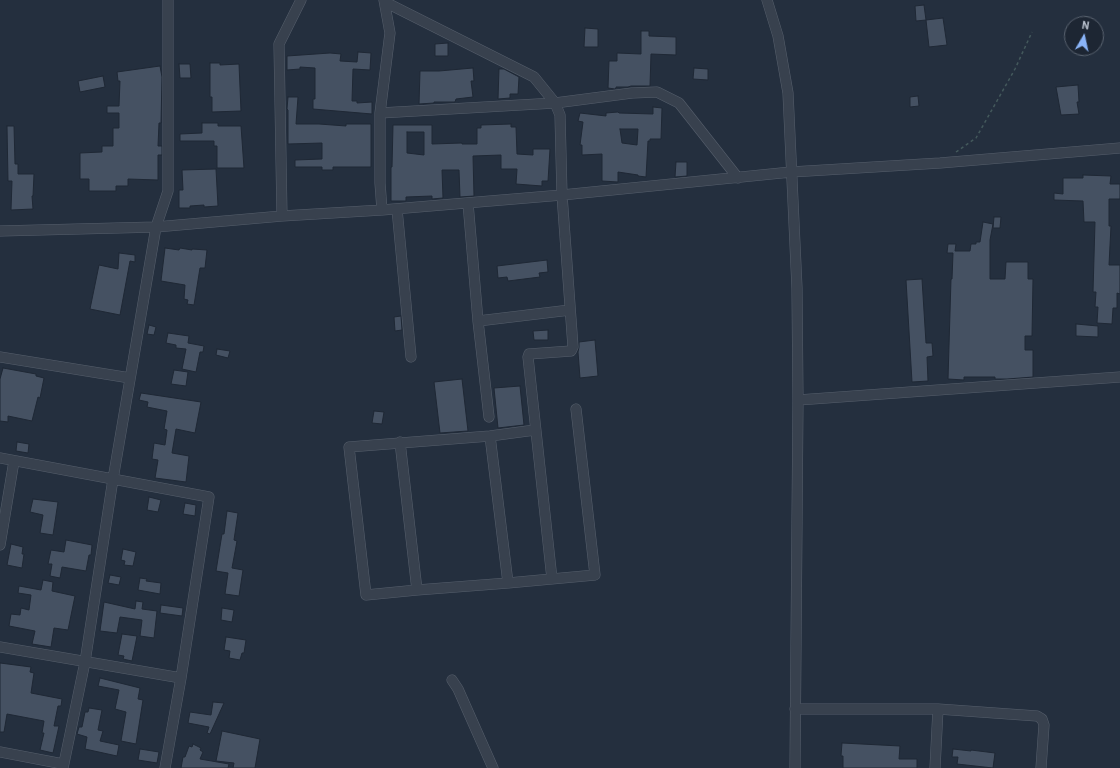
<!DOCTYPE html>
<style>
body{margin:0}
#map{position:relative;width:1120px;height:768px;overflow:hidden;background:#242f3e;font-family:Barlow,sans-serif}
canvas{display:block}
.north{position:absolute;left:1064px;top:16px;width:40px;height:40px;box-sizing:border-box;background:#1d2633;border:1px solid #59626f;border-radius:50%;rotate:9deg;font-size:11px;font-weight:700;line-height:16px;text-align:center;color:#b4bcc9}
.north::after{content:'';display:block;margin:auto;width:14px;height:18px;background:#8ab4f8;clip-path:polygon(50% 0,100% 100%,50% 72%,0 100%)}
</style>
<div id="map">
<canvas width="1120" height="768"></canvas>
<div class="north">N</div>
</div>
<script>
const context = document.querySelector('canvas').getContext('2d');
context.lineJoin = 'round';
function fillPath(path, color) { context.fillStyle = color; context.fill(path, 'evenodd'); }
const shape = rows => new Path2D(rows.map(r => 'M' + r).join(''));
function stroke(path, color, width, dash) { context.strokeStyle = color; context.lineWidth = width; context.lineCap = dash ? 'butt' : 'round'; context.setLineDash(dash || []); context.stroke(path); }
const building = shape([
 [924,5,926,20,916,21,915,6,924,5],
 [943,18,947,45,929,47,926,20,943,18],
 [585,28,598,29,598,47,584,47,585,28],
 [641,31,649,31,649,36,676,37,676,55,651,54,650,86,631,86,628,87,616,87,616,88,615,89,608,88,609,61,617,61,617,53,641,54,641,31],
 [448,43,448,56,435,56,435,44,448,43],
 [358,52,371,53,370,70,353,69,352,101,357,101,357,103,372,102,372,114,313,109,313,99,315,99,315,68,300,67,300,69,287,70,287,56,330,53,341,54,340,61,357,62,358,52],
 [210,63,220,63,220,65,239,64,241,111,212,112,212,97,210,97,210,63],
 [179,64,190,64,191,78,180,78,179,64],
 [160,66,162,77,161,123,159,123,158,146,162,146,162,155,158,155,158,180,128,179,128,186,116,186,116,191,89,191,89,179,80,179,80,153,102,152,102,146,113,146,113,128,119,128,119,113,107,113,107,106,119,106,120,81,118,81,117,72,160,66],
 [473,68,474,81,471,81,473,97,456,99,455,102,434,102,434,103,419,104,420,71,439,71,473,68],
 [694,68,708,69,708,80,693,79,694,68],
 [499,69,504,69,519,77,518,94,510,94,510,98,498,99,499,69],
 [103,76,105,87,80,92,78,81,103,76],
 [1078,85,1079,102,1077,102,1079,114,1061,115,1056,87,1078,85],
 [918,96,919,106,910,107,910,97,918,96],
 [288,97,298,97,296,124,319,124,346,126,346,124,371,124,371,167,333,167,333,170,322,170,322,167,295,167,295,160,322,159,322,143,288,144,288,110,287,109,288,97],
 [653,107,662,108,661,139,650,139,650,141,648,141,646,177,638,176,638,175,618,172,618,182,602,181,602,154,582,155,582,145,580,145,583,122,578,121,580,113,606,116,606,113,618,112,619,113,653,114,653,107],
 [620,129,638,129,637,145,622,143,620,129],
 [202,123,218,123,218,126,241,126,244,168,217,168,217,146,214,146,214,141,180,141,180,134,202,133,202,123],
 [511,124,511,127,516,127,517,154,533,155,533,149,550,149,548,181,542,181,542,186,516,184,517,169,501,169,501,155,473,156,474,196,460,197,459,170,442,170,443,198,432,199,432,196,406,197,406,201,391,201,391,167,392,167,393,125,432,125,432,144,462,143,462,144,477,144,477,128,481,128,481,125,511,124],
 [407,132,424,132,424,155,407,153,407,132],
 [7,126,14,126,15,164,18,164,18,174,34,174,33,196,32,196,33,209,11,210,12,181,8,181,7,126],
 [676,162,687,162,687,176,675,177,676,162],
 [216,169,218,206,204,207,204,205,190,206,190,208,179,208,179,190,183,190,182,170,216,169],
 [1083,175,1111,176,1110,184,1120,184,1120,199,1109,199,1109,226,1111,226,1109,265,1120,265,1120,294,1117,293,1117,308,1113,308,1112,324,1097,323,1098,307,1095,307,1096,292,1093,292,1095,222,1084,222,1083,201,1054,200,1054,193,1063,194,1063,178,1083,178,1083,175],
 [994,217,1001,217,1000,228,993,228,994,217],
 [983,222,993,224,990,240,990,279,1005,279,1006,262,1028,262,1028,279,1033,279,1032,336,1025,336,1025,350,1033,350,1033,377,1007,379,995,379,995,377,964,377,964,380,948,379,951,279,952,279,953,253,947,253,948,244,956,244,955,251,970,251,971,244,976,244,976,242,980,242,983,222],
 [165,248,179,250,180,248,192,250,192,249,207,250,205,268,200,268,194,305,187,304,188,300,184,299,185,285,161,281,165,248],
 [119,253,135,255,135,262,130,261,120,315,90,309,99,265,118,269,119,253],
 [547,260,548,272,539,273,540,277,508,281,507,277,498,278,497,266,547,260],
 [922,279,926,343,932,343,933,356,927,357,928,381,912,382,906,280,922,279],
 [401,316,402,330,395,331,394,317,401,316],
 [1076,324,1098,326,1098,337,1076,336,1076,324],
 [149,325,156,327,154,335,147,334,149,325],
 [548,330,548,340,534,340,533,331,548,330],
 [168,333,189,336,188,343,204,346,203,352,200,352,196,372,182,369,186,349,176,348,176,345,166,343,168,333],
 [595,340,598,376,580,378,578,352,579,347,579,342,595,340],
 [217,349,230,351,228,358,216,355,217,349],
 [3,368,36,374,36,376,44,378,40,398,38,397,32,421,8,416,8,422,0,421,0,379,3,368],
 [174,370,188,372,186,386,171,384,174,370],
 [462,379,468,431,440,433,434,382,462,379],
 [520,386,524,425,498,428,494,388,520,386],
 [141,393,201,402,195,433,176,429,172,453,189,456,186,482,155,478,158,460,152,459,154,443,165,445,167,430,164,429,167,411,147,407,148,402,139,400,141,393],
 [374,411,384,412,382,424,372,423,374,411],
 [17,442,29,444,28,453,16,451,17,442],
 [149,497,161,500,158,512,147,510,149,497],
 [33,499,58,502,53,535,40,533,43,515,30,512,33,499],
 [185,503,196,505,195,516,183,514,185,503],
 [227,511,238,513,234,540,237,541,232,568,243,570,239,596,225,594,228,573,216,571,222,534,224,534,227,511],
 [66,540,92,545,91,555,89,555,86,571,62,567,60,578,50,576,52,564,48,564,51,550,64,552,66,540],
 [11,544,23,547,22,554,24,554,22,568,7,565,11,544],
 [123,549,136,552,133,566,124,565,125,561,121,560,123,549],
 [110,575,121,577,119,585,108,583,110,575],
 [140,578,147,579,146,581,161,583,160,594,138,590,140,578],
 [43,580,53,582,52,591,75,596,68,630,54,628,51,647,32,644,35,631,9,626,11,614,20,615,21,608,29,610,31,595,18,593,19,586,41,590,43,580],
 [136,601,143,602,142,609,157,611,154,638,140,636,142,620,120,617,117,633,100,631,104,602,135,609,136,601],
 [161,605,183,608,182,616,160,613,161,605],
 [222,608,234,610,232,622,221,620,222,608],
 [122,634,137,636,132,661,123,659,124,656,118,655,122,634],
 [226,637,246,640,244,653,242,653,240,660,229,658,230,651,224,650,226,637],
 [0,663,31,667,30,672,34,673,31,693,62,699,61,706,58,706,54,726,59,726,53,753,40,750,44,733,42,733,44,721,7,714,4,732,0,732,0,663],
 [100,678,140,688,138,699,143,700,136,744,121,741,126,712,115,709,119,690,98,686,100,678],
 [213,702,224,703,210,734,207,733,209,727,188,723,190,712,211,715,213,702],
 [89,708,102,710,98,730,103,731,100,741,119,745,117,756,85,749,87,737,77,734,79,727,82,727,85,712,88,712,89,708],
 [222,731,260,739,255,768,233,768,234,763,216,761,222,731],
 [842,743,900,746,899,759,917,759,917,768,843,768,843,756,841,756,842,743],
 [193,744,201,748,200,750,203,752,200,759,229,764,228,768,181,768,183,757,185,757,189,746,192,747,193,744],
 [140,749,159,752,157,763,138,760,140,749],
 [953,749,971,751,971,750,995,753,993,768,957,764,958,757,952,757,953,749]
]);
fillPath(building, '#455162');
stroke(building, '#1f2835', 1);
const minor = shape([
 [767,0,778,36,788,93,797,288,798,400,795,768],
 [385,2,534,77,555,103,560,115,562,195,573,347,571,351,529,354,528,357,552,579],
 [380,113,555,103,632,93,657,92,679,103,738,178],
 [468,203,478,321,489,417],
 [397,209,411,357],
 [382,210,380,183,380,113,390,33,384,0],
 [282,216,279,44,301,0],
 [0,231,156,227,282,216,382,210,562,195,791,172,940,163,1120,148],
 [478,321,570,310],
 [0,357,130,378],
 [798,400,1120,377],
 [535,430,490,436,349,447,366,595,417,590,508,583,595,575,576,409],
 [490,436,508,583],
 [400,442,417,590],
 [0,458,209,497,181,678,165,768],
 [0,545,14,461],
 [0,647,181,678],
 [452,680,458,689,493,768],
 [795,709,938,709,1037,716,1042,719,1044,725,1041,768],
 [0,752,63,764],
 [63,768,85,662,113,479,156,227,168,191,168,0],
 [935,768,938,709]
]);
stroke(minor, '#565f6c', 11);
stroke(shape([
 [956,152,976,138,1015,69,1032,32]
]), '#44595c', 1.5, [3, 3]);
stroke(minor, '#38414e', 10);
</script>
